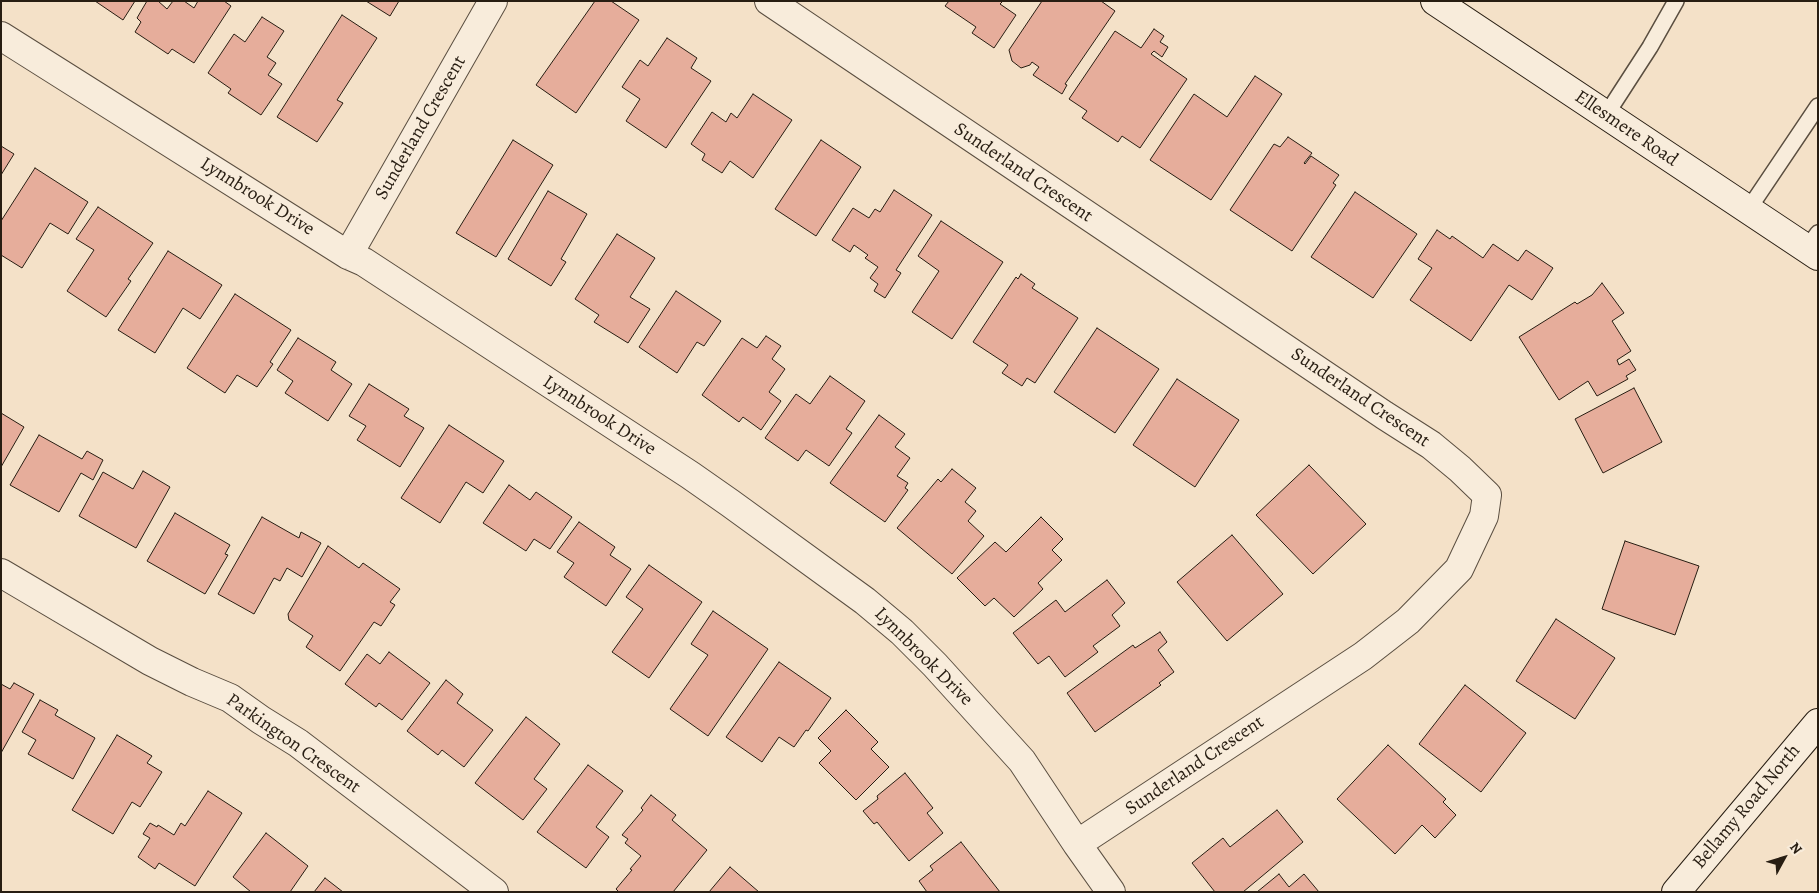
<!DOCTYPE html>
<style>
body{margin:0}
#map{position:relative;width:1819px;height:893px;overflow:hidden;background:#f4e1c8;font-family:Alegreya,serif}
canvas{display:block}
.frame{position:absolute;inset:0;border:2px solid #271d12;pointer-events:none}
.north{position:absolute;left:1759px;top:833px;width:50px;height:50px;-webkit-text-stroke:4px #f8ecdb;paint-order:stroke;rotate:51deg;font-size:14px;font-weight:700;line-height:20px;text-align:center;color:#271d12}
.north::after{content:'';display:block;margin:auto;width:18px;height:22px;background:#271d12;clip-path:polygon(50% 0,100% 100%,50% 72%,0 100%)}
</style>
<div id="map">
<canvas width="1819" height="893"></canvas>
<div class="frame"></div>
<div class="north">N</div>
</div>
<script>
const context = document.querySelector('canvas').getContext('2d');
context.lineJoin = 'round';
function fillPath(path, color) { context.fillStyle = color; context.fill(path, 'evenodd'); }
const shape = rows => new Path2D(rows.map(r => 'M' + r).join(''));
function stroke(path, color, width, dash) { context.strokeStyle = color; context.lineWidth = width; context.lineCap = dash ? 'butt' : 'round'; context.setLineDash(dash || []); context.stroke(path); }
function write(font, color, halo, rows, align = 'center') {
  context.font = font + ' Alegreya,serif'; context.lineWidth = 4; context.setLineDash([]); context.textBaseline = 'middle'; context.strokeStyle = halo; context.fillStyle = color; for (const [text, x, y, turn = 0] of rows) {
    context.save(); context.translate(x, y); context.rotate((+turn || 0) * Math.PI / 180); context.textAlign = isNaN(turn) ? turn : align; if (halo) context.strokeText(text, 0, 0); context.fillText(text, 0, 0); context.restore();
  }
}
const building = shape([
 [95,1,135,1,123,20,95,1],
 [147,1,158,1,167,9,173,1,184,1,194,8,198,1,224,1,231,6,194,63,172,49,168,54,135,32,141,22,137,18,147,1],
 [366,1,399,1,390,16,366,1],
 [595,1,611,1,639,20,576,113,536,85,595,1],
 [949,1,1003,1,1000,4,1016,15,994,48,972,33,976,27,945,6,949,1],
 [1042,1,1101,1,1115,11,1065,84,1067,85,1062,94,1033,75,1039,67,1032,62,1030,65,1021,68,1012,61,1009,50,1042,1],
 [342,15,377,38,337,100,343,103,317,142,277,117,342,15],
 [262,17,284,31,267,57,276,63,268,75,282,84,261,115,228,93,231,89,208,73,234,34,245,42,262,17],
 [1154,29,1164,36,1160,42,1168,47,1162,57,1154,51,1151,54,1187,79,1140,148,1122,136,1118,142,1082,118,1087,111,1069,99,1115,31,1141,48,1154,29],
 [667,38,697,58,691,68,711,81,666,148,626,121,640,99,622,87,640,60,648,66,667,38],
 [1255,76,1282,94,1211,200,1150,160,1194,94,1227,117,1255,76],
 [753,94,792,120,753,178,730,161,722,173,702,160,705,154,691,144,712,112,726,122,731,113,737,118,753,94],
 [1288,137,1312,153,1304,163,1305,164,1311,156,1339,175,1333,183,1336,185,1292,251,1230,210,1274,144,1280,147,1288,137],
 [513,140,553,165,496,257,456,233,513,140],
 [821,140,861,167,816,236,775,209,821,140],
 [1,146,14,154,1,175,1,146],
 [35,168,88,202,68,234,50,223,22,268,1,255,1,221,35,168],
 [894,190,932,215,896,270,901,273,885,298,874,291,878,284,870,278,878,267,865,258,868,255,854,245,850,252,832,240,853,208,869,218,875,209,880,212,894,190],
 [548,191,587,214,561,259,566,262,551,286,508,259,548,191],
 [1355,192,1417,234,1373,298,1311,257,1355,192],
 [98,207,153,243,128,279,131,281,106,317,67,291,94,250,76,239,98,207],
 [941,221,1003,262,952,339,912,312,939,271,918,256,941,221],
 [1437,230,1450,239,1452,236,1483,258,1493,244,1518,261,1526,250,1553,268,1532,300,1509,285,1471,341,1410,300,1432,268,1418,259,1437,230],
 [617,234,655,258,630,297,650,309,628,343,594,322,599,315,575,299,617,234],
 [168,251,222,285,200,319,183,308,155,353,118,330,168,251],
 [1021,274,1035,284,1032,288,1078,318,1035,383,1027,378,1022,386,1002,373,1008,365,973,342,1016,277,1018,279,1021,274],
 [1602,283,1624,313,1612,321,1631,351,1617,360,1619,365,1629,359,1636,370,1626,376,1628,379,1597,396,1588,381,1559,400,1519,337,1575,302,1577,304,1592,295,1602,283],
 [676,291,721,321,704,346,697,342,677,373,639,347,676,291],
 [235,294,291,330,270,362,273,364,257,387,237,375,225,393,187,368,235,294],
 [1097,328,1159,369,1115,433,1054,392,1097,328],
 [766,336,781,346,772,359,785,369,769,392,781,401,761,430,743,417,739,422,702,395,742,338,757,348,766,336],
 [298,338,336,362,331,370,352,384,328,421,285,393,293,381,277,370,298,338],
 [830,376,865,401,846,429,852,433,829,466,806,450,798,461,765,438,796,394,810,404,830,376],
 [1177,379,1239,420,1195,487,1133,445,1177,379],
 [369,384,409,409,404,416,424,428,400,467,357,440,366,426,349,416,369,384],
 [1634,388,1662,442,1603,473,1575,419,1634,388],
 [1,413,24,427,1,467,1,413],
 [879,415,905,434,895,447,910,458,897,476,908,483,905,488,908,490,885,522,830,483,879,415],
 [449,425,504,461,483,493,466,482,440,523,401,498,449,425],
 [39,435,82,459,87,451,103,460,93,480,81,473,59,512,10,485,39,435],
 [1309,465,1366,524,1313,574,1256,515,1309,465],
 [952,469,976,488,965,502,976,511,968,521,984,536,952,574,897,528,938,479,941,482,952,469],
 [143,471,170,487,136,548,79,516,103,472,133,489,143,471],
 [509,485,530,500,536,492,572,517,550,549,534,539,526,551,483,523,509,485],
 [175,513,230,545,225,554,228,555,205,594,147,561,175,513],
 [262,517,299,538,301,532,321,543,302,577,287,568,280,581,274,578,254,614,218,594,262,517],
 [1041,517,1063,539,1052,550,1062,560,1038,583,1043,589,1014,617,994,598,985,606,957,578,995,542,1006,552,1041,517],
 [579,522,615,547,610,555,631,569,606,606,564,577,574,563,557,552,579,522],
 [1232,535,1283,594,1227,641,1177,582,1232,535],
 [1625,541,1699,566,1675,635,1602,609,1625,541],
 [328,546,359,568,363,563,400,589,390,602,395,605,381,626,374,622,340,671,306,647,313,636,289,620,288,614,328,546],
 [649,565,702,602,649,678,612,652,643,609,626,597,649,565],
 [1107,580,1125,603,1112,615,1120,626,1093,646,1098,652,1065,677,1049,656,1038,664,1013,633,1056,600,1065,612,1107,580],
 [713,611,768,649,708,736,670,709,708,655,691,644,713,611],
 [1556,619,1615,658,1575,719,1516,681,1556,619],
 [1160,632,1167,642,1158,650,1174,672,1159,683,1161,685,1095,732,1067,693,1133,645,1135,648,1160,632],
 [389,652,430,683,402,720,379,703,376,707,345,684,367,654,380,664,389,652],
 [779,662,831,698,808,731,806,730,794,747,779,737,762,762,726,737,779,662],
 [446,680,463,694,457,703,493,730,464,767,442,750,438,755,407,731,446,680],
 [14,683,34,694,1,753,1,684,10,689,14,683],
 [1465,685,1526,733,1481,792,1419,744,1465,685],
 [40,700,58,710,55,715,95,738,73,779,28,754,36,740,22,732,40,700],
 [846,710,878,742,871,749,889,767,856,800,819,763,831,751,818,738,846,710],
 [526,717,560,744,534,779,547,789,523,820,475,783,526,717],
 [117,735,152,756,147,763,162,772,140,807,132,802,113,834,72,810,117,735],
 [1388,745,1446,799,1443,802,1456,815,1435,838,1422,825,1395,854,1337,799,1388,745],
 [588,765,623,791,596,827,609,837,586,868,537,832,588,765],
 [905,773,933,808,927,813,943,833,909,861,877,822,874,824,863,811,878,799,877,796,905,773],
 [208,791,242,813,195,886,159,863,155,869,138,857,150,838,143,834,150,823,157,827,158,825,174,835,181,823,185,826,208,791],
 [651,795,676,815,672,820,707,850,673,892,619,892,616,889,632,870,630,869,641,856,625,843,628,839,622,835,643,810,641,808,651,795],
 [1277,810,1303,842,1243,892,1215,892,1192,863,1223,838,1230,847,1277,810],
 [266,833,308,866,290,892,251,892,233,877,266,833],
 [961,842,1000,892,927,892,919,881,933,870,930,866,961,842],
 [730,867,759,892,709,892,730,867],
 [1279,874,1289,887,1304,874,1319,892,1257,892,1279,874],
 [325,878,343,892,314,892,325,878]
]);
fillPath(building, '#e6ad9b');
stroke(building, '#271d12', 1);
const lane = shape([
 [1606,115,1650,47,1676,1],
 [1748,210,1818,106],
 [1807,248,1818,233]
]);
const street = shape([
 [769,1,1384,415,1431,445,1460,469,1487,495,1484,516,1459,569,1408,621,1363,656,1077,844],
 [1,36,348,255,364,262,690,475,730,503,865,601,902,632,935,665,1022,761,1077,844,1111,892],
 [348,255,493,1],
 [1,573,150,661,192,682,230,698,261,720,298,743,494,892]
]);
const secondary = shape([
 [1435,1,1818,256],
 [1676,892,1818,723]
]);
stroke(lane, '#5a4e40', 18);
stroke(street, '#5a4e40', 30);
stroke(secondary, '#271d12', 30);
stroke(lane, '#f8ecdb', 15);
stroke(street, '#f8ecdb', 28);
stroke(secondary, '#f8ecdb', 28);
write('19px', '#271d12', '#f8ecdb', [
 ["Sunderland Crescent",421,128,-60],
 ["Ellesmere Road",1626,129,34],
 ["Sunderland Crescent",1023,173,34],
 ["Lynnbrook Drive",257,197,32],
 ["Sunderland Crescent",1360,398,34],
 ["Lynnbrook Drive",599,416,33],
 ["Lynnbrook Drive",923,657,45],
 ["Parkington Crescent",293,744,35],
 ["Sunderland Crescent",1195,766,-34],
 ["Bellamy Road North",1747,807,-50]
]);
</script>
